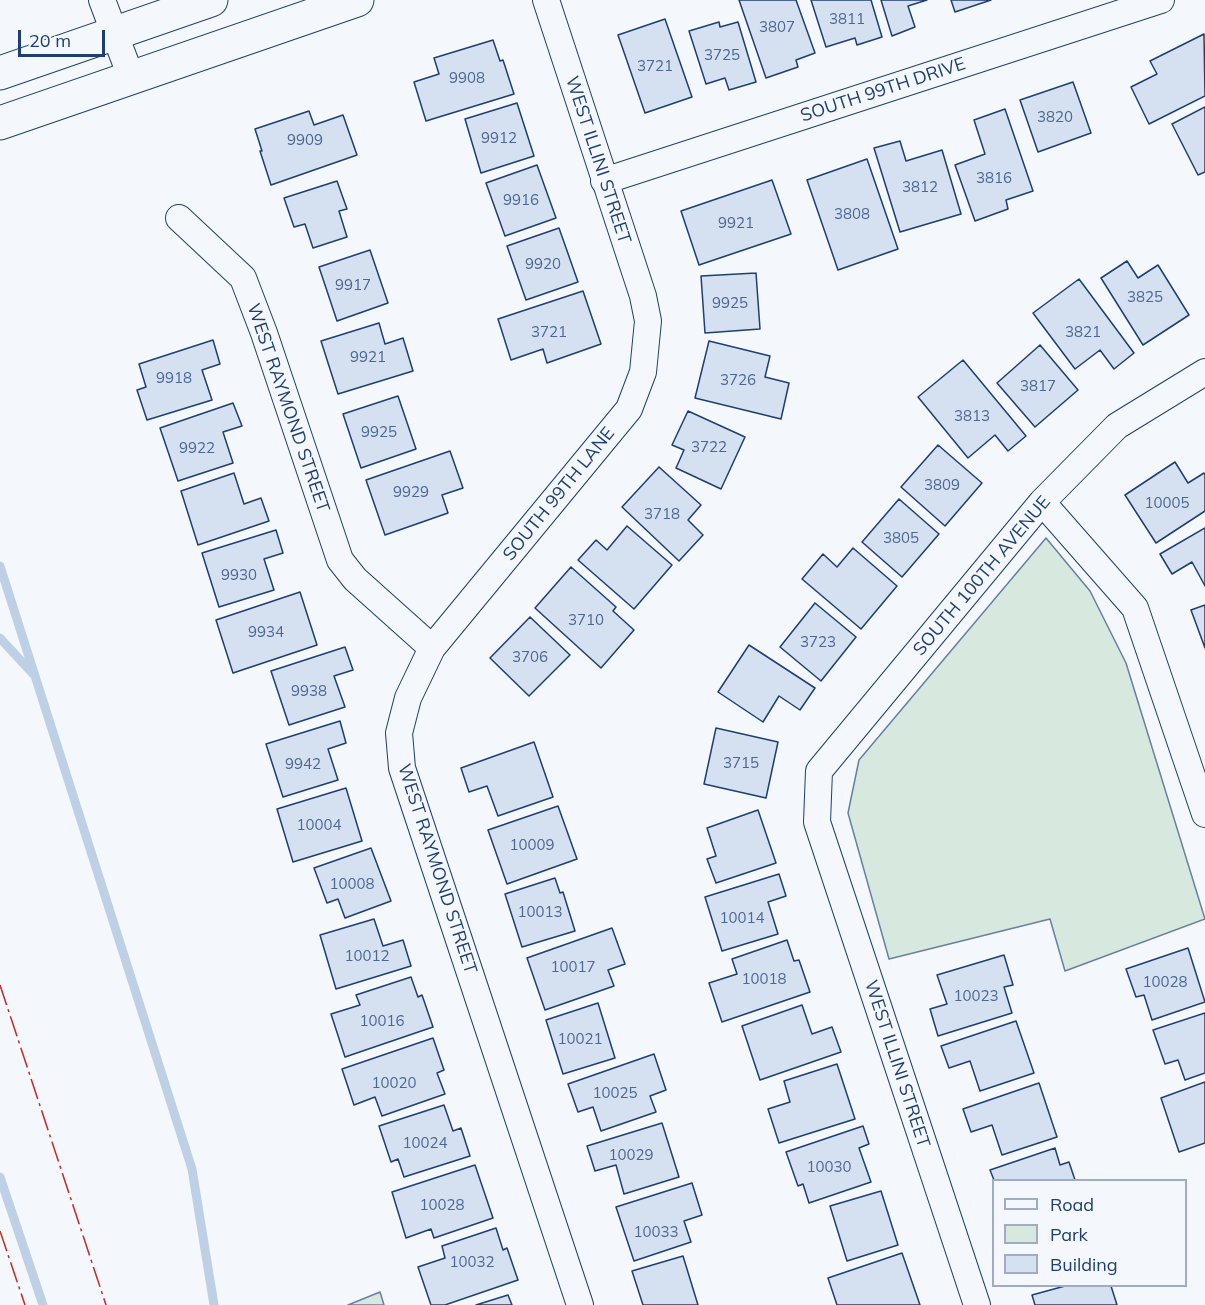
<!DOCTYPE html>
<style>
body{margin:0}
#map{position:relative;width:1205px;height:1305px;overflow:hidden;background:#f4f7fb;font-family:Mulish,sans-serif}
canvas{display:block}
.legend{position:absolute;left:992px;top:1179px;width:195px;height:108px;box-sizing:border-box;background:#f4f7fb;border:2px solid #9eadc5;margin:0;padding:8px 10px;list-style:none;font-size:18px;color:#1d3f73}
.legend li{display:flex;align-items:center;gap:12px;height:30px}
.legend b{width:30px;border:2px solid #9eadc5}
.scale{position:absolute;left:18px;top:30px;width:87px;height:27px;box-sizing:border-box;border:3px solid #1d3f73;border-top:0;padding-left:8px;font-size:18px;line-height:21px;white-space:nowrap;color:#1d3f73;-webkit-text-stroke:4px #f4f7fb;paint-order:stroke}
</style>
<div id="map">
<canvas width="1205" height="1305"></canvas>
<ul class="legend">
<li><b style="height:8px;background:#f4f7fb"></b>Road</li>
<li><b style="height:16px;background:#d7e8df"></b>Park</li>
<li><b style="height:16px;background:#d5e0f0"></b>Building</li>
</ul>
<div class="scale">20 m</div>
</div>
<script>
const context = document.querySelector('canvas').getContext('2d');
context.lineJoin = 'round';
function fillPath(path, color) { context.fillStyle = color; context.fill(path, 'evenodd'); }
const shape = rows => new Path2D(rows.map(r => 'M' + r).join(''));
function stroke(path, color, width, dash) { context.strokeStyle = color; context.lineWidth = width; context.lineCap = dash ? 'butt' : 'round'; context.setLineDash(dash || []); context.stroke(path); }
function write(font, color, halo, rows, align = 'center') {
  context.font = font + ' Mulish,sans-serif'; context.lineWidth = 4.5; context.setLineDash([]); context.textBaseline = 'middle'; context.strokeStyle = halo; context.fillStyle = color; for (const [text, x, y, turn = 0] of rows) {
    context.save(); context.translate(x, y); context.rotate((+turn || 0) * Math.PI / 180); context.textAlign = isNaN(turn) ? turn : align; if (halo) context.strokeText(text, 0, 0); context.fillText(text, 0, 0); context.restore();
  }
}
const green = shape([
 [1046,538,1090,591,1126,663,1205,919,1065,971,1050,919,889,959,848,813,859,760,1046,538],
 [380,1292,384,1305,348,1305,380,1292]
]);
fillPath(green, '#d7e8df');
stroke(green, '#687fa3', 1.5);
stroke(shape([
 [0,566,192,1169,214,1305],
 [0,638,35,676],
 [0,1177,43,1305]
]), '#bed0e5', 9);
const building = shape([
 [739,0,796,0,815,53,796,60,798,67,766,78,739,0],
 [811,0,871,0,882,37,857,45,855,38,826,47,811,0],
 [881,0,927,0,908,6,915,27,892,36,881,0],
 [951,0,991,0,955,12,951,0],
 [665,19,692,97,645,113,618,35,665,19],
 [719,22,720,27,738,22,756,82,729,90,725,78,706,84,689,31,719,22],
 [1204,34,1205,96,1149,124,1131,87,1157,74,1150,61,1204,34],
 [493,40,500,61,503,60,514,94,426,121,414,82,439,74,434,58,493,40],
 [1073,82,1091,133,1038,152,1020,100,1073,82],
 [517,103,534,156,481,173,465,119,517,103],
 [1205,107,1205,172,1198,175,1172,124,1205,107],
 [1005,109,1033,191,1006,200,1008,209,975,221,955,165,985,154,974,120,1005,109],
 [309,111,314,125,343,115,357,155,271,185,260,151,262,151,255,129,309,111],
 [900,141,906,161,942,150,961,214,900,232,874,148,900,141],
 [867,159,898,249,838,270,807,180,867,159],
 [537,165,556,218,505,236,486,183,537,165],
 [772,180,791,234,699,265,681,211,772,180],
 [337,181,347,209,339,211,347,237,313,248,305,224,294,227,284,198,337,181],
 [559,228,578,282,526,300,507,246,559,228],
 [370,250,388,303,337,321,319,267,370,250],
 [1127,261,1138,278,1158,265,1189,315,1143,345,1101,278,1127,261],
 [756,273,760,329,705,333,701,276,756,273],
 [1079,279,1134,353,1114,369,1100,350,1075,369,1033,313,1079,279],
 [583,291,601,344,547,363,543,349,511,360,498,319,583,291],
 [379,323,385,344,403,338,413,371,338,394,321,341,379,323],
 [213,340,220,364,202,370,212,400,147,420,137,390,146,387,139,364,213,340],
 [709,341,770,356,765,377,789,383,781,419,695,398,709,341],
 [1040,345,1078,390,1035,427,997,383,1040,345],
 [963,360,1026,436,1008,451,995,435,968,458,918,397,963,360],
 [398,396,416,449,361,468,343,414,398,396],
 [233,403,242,426,223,432,233,463,178,481,160,428,233,403],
 [688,411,745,437,721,489,676,468,684,450,672,445,688,411],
 [938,445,982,483,945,526,901,487,938,445],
 [450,451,463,488,442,495,448,513,385,535,366,480,450,451],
 [1175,462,1188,483,1204,473,1205,474,1205,511,1156,543,1125,495,1175,462],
 [659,467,701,505,688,520,703,535,679,561,622,507,659,467],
 [234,473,244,504,261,498,269,521,198,545,181,491,234,473],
 [899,499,939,534,902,577,862,542,899,499],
 [627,526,672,565,634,609,578,560,596,540,607,550,627,526],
 [1205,528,1205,586,1192,562,1172,574,1160,554,1205,528],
 [276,530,283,553,264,559,274,590,219,607,202,553,276,530],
 [853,548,897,586,861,629,802,579,823,554,837,567,853,548],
 [571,567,616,607,613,611,634,630,601,668,535,608,571,567],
 [300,592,317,645,233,673,216,620,300,592],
 [815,603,856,637,821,681,780,647,815,603],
 [1205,605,1205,648,1191,610,1205,605],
 [530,617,570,655,529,696,490,658,530,617],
 [749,645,815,688,800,710,779,696,763,722,718,692,749,645],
 [345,647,353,670,334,676,345,707,289,725,271,671,345,647],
 [340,721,346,743,328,749,338,780,283,797,266,744,340,721],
 [716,728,778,742,766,798,704,784,716,728],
 [534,742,553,797,498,816,487,786,469,792,461,768,534,742],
 [346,788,362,841,293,862,277,809,346,788],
 [558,806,577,859,507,884,488,830,558,806],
 [758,810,776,863,716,883,707,859,716,856,707,828,758,810],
 [371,848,391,901,345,918,338,899,327,903,314,868,371,848],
 [779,874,786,896,768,902,778,934,722,951,705,897,779,874],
 [555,878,560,893,563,892,575,931,522,947,505,894,555,878],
 [374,919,383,946,403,940,411,966,336,989,320,935,374,919],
 [612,928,625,964,608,970,614,986,545,1010,527,958,612,928],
 [787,940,794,961,799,960,810,992,722,1022,709,983,737,974,732,959,787,940],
 [1188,948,1205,1002,1152,1020,1144,995,1136,997,1126,969,1188,948],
 [1004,955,1013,985,1004,987,1012,1013,938,1036,930,1009,947,1004,937,975,1004,955],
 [411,977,418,997,422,995,433,1027,345,1057,331,1014,360,1005,356,995,411,977],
 [598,1003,615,1058,563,1074,546,1020,598,1003],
 [802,1005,812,1034,832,1027,841,1052,760,1080,742,1026,802,1005],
 [1205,1013,1205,1073,1185,1080,1178,1060,1165,1064,1153,1030,1205,1013],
 [1016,1021,1034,1073,980,1091,970,1061,949,1068,941,1046,1016,1021],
 [433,1038,444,1070,437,1073,445,1094,382,1116,375,1097,354,1105,342,1069,433,1038],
 [654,1054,666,1090,650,1096,656,1112,601,1131,593,1107,578,1112,568,1084,654,1054],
 [837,1064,855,1119,779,1143,768,1109,790,1102,784,1081,837,1064],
 [1205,1082,1205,1143,1179,1152,1161,1098,1205,1082],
 [1039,1083,1057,1137,1002,1155,992,1125,971,1132,963,1109,1039,1083],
 [444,1105,453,1131,461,1128,470,1156,404,1177,398,1159,391,1162,379,1126,444,1105],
 [662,1123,679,1177,624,1194,616,1165,595,1171,587,1146,662,1123],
 [863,1126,869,1144,859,1148,871,1182,809,1203,803,1184,798,1186,786,1152,863,1126],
 [1055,1148,1060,1165,1069,1162,1075,1180,994,1180,990,1170,1055,1148],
 [475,1165,493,1218,434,1238,431,1229,406,1238,392,1192,475,1165],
 [692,1183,702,1215,684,1221,691,1242,634,1261,616,1207,692,1183],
 [881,1191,898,1245,847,1261,830,1206,881,1191],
 [496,1228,503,1250,507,1248,518,1280,445,1305,431,1305,418,1267,445,1258,442,1246,496,1228],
 [902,1253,920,1305,837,1305,828,1278,902,1253],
 [683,1256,698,1305,643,1305,632,1271,683,1256],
 [1065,1286,1111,1286,1117,1305,1035,1305,1032,1295,1065,1286],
 [508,1295,512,1305,476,1305,508,1295]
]);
fillPath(building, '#d5e0f0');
stroke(building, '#1d3f73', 1.5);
const street = shape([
 [102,0,131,77],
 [546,0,643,296,648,321,643,372,629,409,432,648,408,698,399,733,402,768,580,1305],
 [604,181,1161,0],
 [179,218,243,278,264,333,340,560,355,579,432,648],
 [1042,502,1135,608,1205,814],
 [977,1305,817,822,819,771,1042,502,1117,426,1205,372]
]);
const secondary = shape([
 [0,73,211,0],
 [0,123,357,0]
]);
stroke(street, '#1d3f73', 28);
stroke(secondary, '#1d3f73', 35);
stroke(street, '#f4f7fb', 26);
stroke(secondary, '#f4f7fb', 33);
stroke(shape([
 [0,985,106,1305],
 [0,1231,25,1305]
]), '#c62828', 1.5, [21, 4.5, 3, 4.5]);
write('15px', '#4b6792', null, [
 ["3811",847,19],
 ["3807",777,27],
 ["3725",722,55],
 ["3721",655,66],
 ["9908",467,78],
 ["3820",1055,117],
 ["9912",499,138],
 ["9909",305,140],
 ["3816",994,178],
 ["3812",920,187],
 ["9916",521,200],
 ["3808",852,214],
 ["9921",736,223],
 ["9920",543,264],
 ["9917",353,285],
 ["3825",1145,297],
 ["9925",730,303],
 ["3721",549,332],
 ["3821",1083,332],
 ["9921",368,357],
 ["9918",174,378],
 ["3726",738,380],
 ["3817",1038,386],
 ["3813",972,416],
 ["9925",379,432],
 ["3722",709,447],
 ["9922",197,448],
 ["3809",942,485],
 ["9929",411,492],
 ["10005",1167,503],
 ["3718",662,514],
 ["3805",901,538],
 ["9930",239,575],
 ["3710",586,620],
 ["9934",266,632],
 ["3723",818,642],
 ["3706",530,657],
 ["9938",309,691],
 ["3715",741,763],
 ["9942",303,764],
 ["10004",319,825],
 ["10009",532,845],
 ["10008",352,884],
 ["10013",540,912],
 ["10014",742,918],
 ["10012",367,956],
 ["10017",573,967],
 ["10018",764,979],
 ["10028",1165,982],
 ["10023",976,996],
 ["10016",382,1021],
 ["10021",580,1039],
 ["10020",394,1083],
 ["10025",615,1093],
 ["10024",425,1143],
 ["10029",631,1155],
 ["10030",829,1167],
 ["10028",442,1205],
 ["10033",656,1232],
 ["10032",472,1262]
]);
write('18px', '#1d3f73', '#f4f7fb', [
 ["SOUTH 99TH DRIVE",883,90,-18],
 ["WEST ILLINI STREET",598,160,72],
 ["WEST RAYMOND STREET",288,408,71],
 ["SOUTH 99TH LANE",559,494,-51],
 ["SOUTH 100TH AVENUE",982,576,-50],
 ["WEST RAYMOND STREET",437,869,72],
 ["WEST ILLINI STREET",897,1064,72]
]);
</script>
